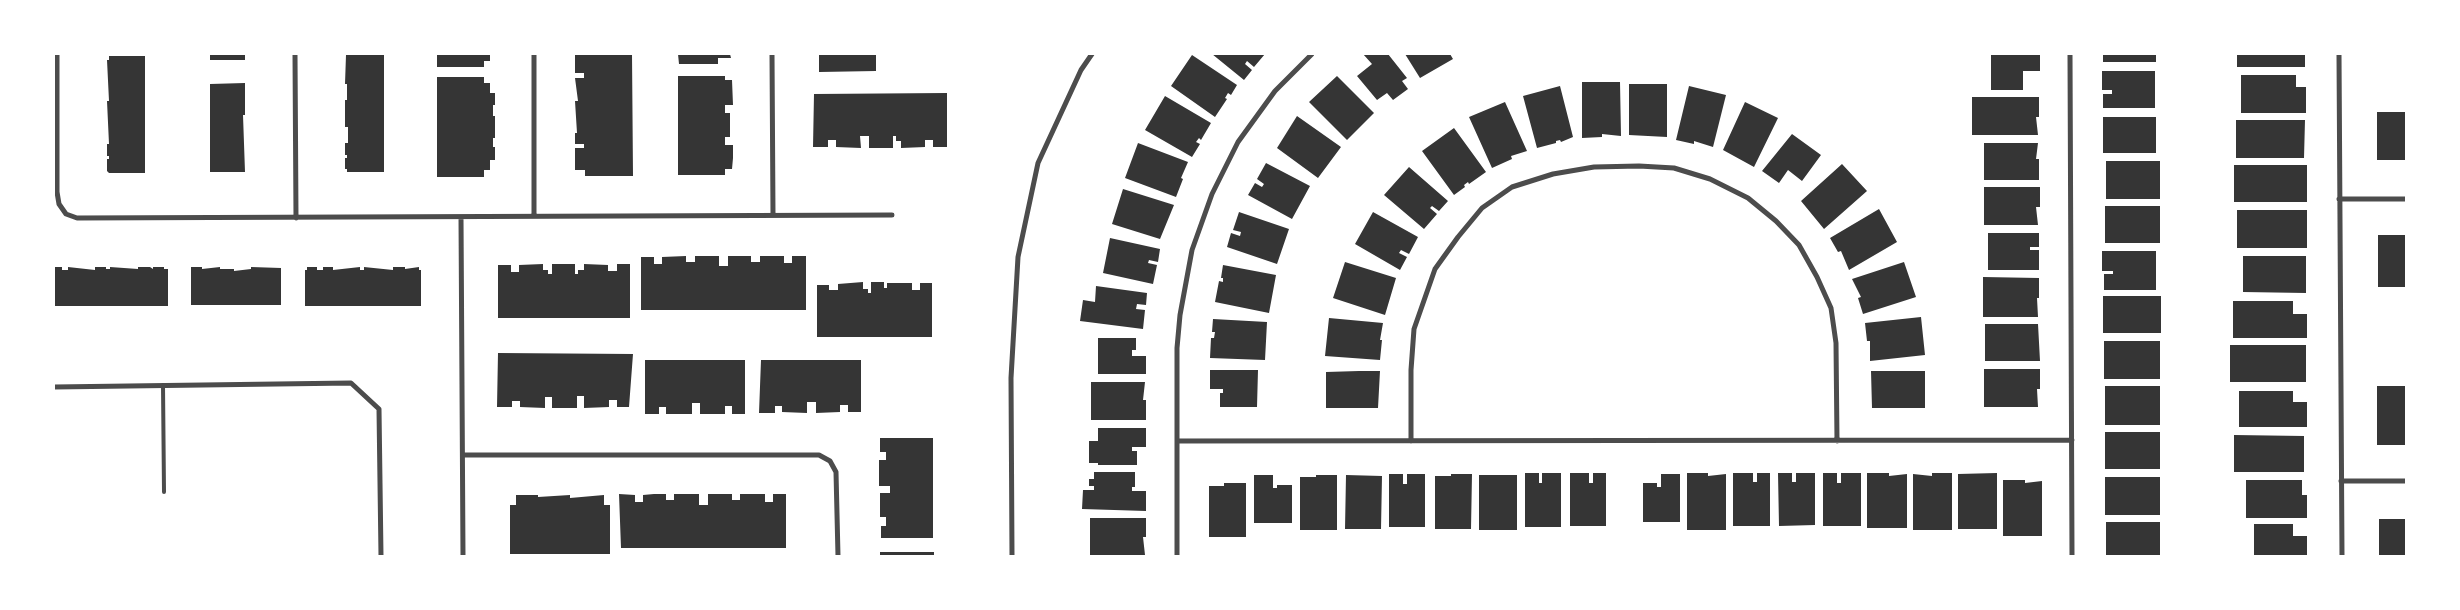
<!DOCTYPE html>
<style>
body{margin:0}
#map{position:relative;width:2460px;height:610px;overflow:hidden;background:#fff;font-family:Signika,sans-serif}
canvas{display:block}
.frame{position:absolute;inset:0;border:55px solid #fff;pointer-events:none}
</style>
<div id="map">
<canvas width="2460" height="610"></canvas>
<div class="frame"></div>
</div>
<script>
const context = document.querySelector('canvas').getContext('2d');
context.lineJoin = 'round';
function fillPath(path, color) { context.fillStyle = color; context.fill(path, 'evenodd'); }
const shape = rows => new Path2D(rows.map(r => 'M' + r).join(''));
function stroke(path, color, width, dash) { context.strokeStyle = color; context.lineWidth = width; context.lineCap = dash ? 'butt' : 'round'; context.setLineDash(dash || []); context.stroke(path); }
fillPath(shape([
 [210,54,245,54,245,60,210,60],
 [437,54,490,54,490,61,484,61,484,67,437,67],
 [575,54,632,54,633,176,585,176,585,170,575,170,575,148,584,148,584,144,575,144,575,133,577,133,575,101,578,101,575,78,584,78,584,73,575,73],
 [678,54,730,54,731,58,718,58,718,64,679,64],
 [819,54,876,54,876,71,819,72],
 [1212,54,1265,54,1254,67,1247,61,1245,64,1252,70,1244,80],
 [1363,54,1388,54,1407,78,1402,81,1408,89,1393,100,1387,93,1377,100,1357,76,1372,64],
 [1405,54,1450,54,1453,59,1420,78],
 [1991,54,2040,54,2040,71,2023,71,2023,90,1991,90],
 [2103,54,2156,54,2156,62,2103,62],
 [2237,54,2305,54,2305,67,2237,67],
 [346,55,384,55,384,172,347,172,347,169,345,169,345,158,347,158,347,155,345,155,345,143,348,143,348,127,345,127,345,100,347,100,347,84,345,84],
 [1192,55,1237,85,1231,95,1228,93,1225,98,1227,99,1215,117,1171,86],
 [109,56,145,56,145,173,109,173,107,171,107,159,109,159,109,156,107,156,107,144,109,144,107,101,109,101,107,60,109,60],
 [2102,71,2155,71,2155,108,2103,108,2103,94,2112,94,2112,90,2102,90],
 [2241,75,2296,75,2296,87,2306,87,2306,113,2241,113],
 [678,76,725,76,725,80,732,80,733,105,725,105,725,113,730,113,730,137,725,137,725,145,733,145,733,158,732,169,725,169,725,175,678,175],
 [1337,76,1374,113,1347,140,1309,102],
 [437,77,484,77,484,83,490,83,490,93,495,93,495,105,493,105,493,116,495,116,495,138,493,138,493,147,495,147,495,160,490,160,490,170,484,170,484,177,437,177],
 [1582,82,1620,82,1621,136,1602,134,1602,137,1582,138],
 [245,83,245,115,243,115,245,172,210,172,210,84],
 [1629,84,1667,84,1667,137,1629,135],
 [1560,86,1573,137,1561,142,1560,140,1556,141,1556,143,1537,148,1523,96],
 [1689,86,1726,95,1713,147,1694,141,1694,144,1676,140],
 [947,93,947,147,933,147,933,140,925,140,925,147,901,148,901,141,896,141,896,136,893,136,893,148,869,148,869,136,860,136,861,148,836,147,836,140,828,140,828,147,813,147,814,94],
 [1165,96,1211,123,1201,140,1199,138,1196,142,1200,144,1192,157,1145,130],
 [1972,97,2039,97,2039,117,2036,117,2038,135,1972,135],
 [1505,102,1527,151,1511,156,1512,159,1492,168,1469,117],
 [1745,102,1778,118,1754,167,1723,150],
 [2377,112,2406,112,2406,160,2377,160],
 [1297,116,1341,147,1318,178,1277,148],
 [2103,117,2156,117,2156,153,2103,153],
 [2236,120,2305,120,2304,158,2236,158],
 [1454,128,1486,172,1469,184,1468,182,1464,185,1465,187,1454,195,1422,151],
 [1792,134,1821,155,1802,181,1788,170,1779,183,1762,171],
 [1138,143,1188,162,1181,178,1183,179,1176,197,1125,178],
 [1984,143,2038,143,2036,159,2039,159,2039,180,1984,180],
 [2106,161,2160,161,2160,199,2106,199],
 [1266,163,1310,186,1292,219,1248,195,1255,183,1262,187,1264,184,1257,179],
 [1842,164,1867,191,1824,229,1801,201],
 [2234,165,2307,165,2307,202,2234,202],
 [1409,167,1448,201,1439,211,1432,206,1430,208,1437,214,1424,229,1384,195],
 [1984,187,2040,187,2040,207,2036,207,2038,225,1984,225],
 [1123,189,1174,205,1160,239,1112,224],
 [2105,206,2160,206,2160,243,2105,243],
 [1879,209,1897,242,1849,270,1841,251,1838,252,1830,238],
 [2237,210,2307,210,2307,248,2237,248],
 [1239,212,1289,229,1277,264,1227,247,1231,233,1240,236,1241,232,1233,230],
 [1373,212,1418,237,1409,254,1401,250,1399,253,1407,257,1400,270,1355,244],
 [1988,233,2039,233,2039,247,2030,247,2030,250,2039,250,2039,270,1988,270],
 [2378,235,2406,235,2406,287,2378,287],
 [1110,238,1160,249,1158,262,1149,260,1148,263,1157,265,1153,284,1103,273],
 [2102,251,2156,251,2156,290,2104,290,2104,274,2113,274,2113,271,2102,271],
 [686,256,686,262,695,262,695,256,719,256,719,266,728,266,728,256,751,256,751,262,760,262,760,256,784,256,784,263,792,263,792,256,806,256,806,310,641,310,641,257,654,257,654,264,662,264,662,257],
 [2243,256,2306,256,2306,293,2243,292],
 [1345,262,1396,278,1385,315,1333,298],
 [1904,262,1916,297,1863,314,1858,298,1861,297,1852,279],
 [543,264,543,270,548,270,548,274,552,274,552,264,575,264,575,274,578,274,578,270,584,270,584,264,608,265,608,271,617,271,617,264,630,264,630,318,498,318,498,265,511,265,511,272,519,272,519,265],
 [1223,265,1276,275,1269,313,1215,302,1219,281,1223,282,1223,278,1221,278],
 [54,267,62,267,62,270,68,270,68,267,95,270,95,267,106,267,106,269,110,269,110,267,138,269,138,267,150,267,153,269,153,267,164,267,164,269,168,269,168,306,54,306],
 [191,267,202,267,202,269,220,267,220,269,234,269,234,271,251,269,251,267,281,268,281,305,191,305],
 [307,267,317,267,317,270,323,270,323,267,333,267,333,270,360,267,360,270,364,270,364,267,393,270,393,267,405,267,405,269,419,267,419,270,421,270,421,306,305,306,305,270,307,270],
 [1983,277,2039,278,2039,298,2037,298,2038,317,1983,317],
 [863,282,863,289,868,289,868,293,871,293,871,282,884,282,884,288,887,288,887,283,912,283,912,290,920,290,920,283,932,283,932,337,817,337,817,285,829,285,829,290,838,290,838,284],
 [1096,286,1147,293,1146,305,1137,304,1136,309,1145,310,1143,329,1080,321,1083,300,1095,302],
 [2103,296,2161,296,2161,333,2103,333],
 [2233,301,2293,301,2293,314,2307,314,2307,338,2233,338],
 [1921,317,1925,355,1870,361,1870,341,1867,341,1865,323],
 [1329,318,1383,323,1380,340,1382,340,1380,360,1325,356],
 [1213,319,1267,322,1265,360,1210,358,1211,338,1214,338,1215,332,1212,332],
 [1985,324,2038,324,2040,361,1985,361],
 [1098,338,1136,338,1136,350,1132,350,1132,356,1146,356,1146,374,1098,374],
 [2104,341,2160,341,2160,379,2104,379],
 [2230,345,2306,345,2306,382,2230,382],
 [498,353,633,354,629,407,617,407,617,400,609,400,609,407,584,408,584,396,577,396,577,408,552,408,552,397,545,397,545,408,520,407,520,401,512,401,512,407,497,407],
 [645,360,745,360,745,414,732,414,732,406,725,406,725,414,700,414,700,403,692,403,692,414,666,414,666,407,659,407,659,414,645,414],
 [761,360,861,360,861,412,848,412,848,405,840,405,840,412,816,413,816,402,807,402,807,413,782,412,782,406,775,406,775,413,759,413],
 [1984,369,2040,369,2040,389,2037,389,2038,407,1984,407],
 [1210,370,1258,370,1257,407,1220,407,1220,393,1223,393,1223,389,1210,389],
 [1359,371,1380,371,1378,408,1326,408,1326,372],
 [1871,371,1925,371,1925,408,1872,408],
 [1091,382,1145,382,1143,400,1146,400,1146,420,1091,420],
 [2105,386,2160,386,2160,425,2105,425],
 [2377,386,2406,386,2406,445,2377,445],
 [2239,391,2293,391,2293,402,2307,402,2307,427,2239,427],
 [1098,428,1146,428,1146,447,1132,447,1132,451,1137,451,1137,465,1098,465,1098,463,1089,463,1089,441,1098,441],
 [2105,432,2160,432,2160,469,2105,469],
 [2234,435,2304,436,2304,472,2234,472],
 [880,438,933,438,933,538,881,538,881,526,886,526,886,517,880,517,880,493,890,493,890,486,879,486,879,460,886,460,886,452,880,452],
 [1094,472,1135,472,1135,487,1132,487,1132,491,1146,491,1146,511,1082,509,1083,490,1094,490,1094,486,1089,486,1089,479,1094,479],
 [1525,473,1539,473,1539,483,1542,483,1542,473,1561,473,1561,527,1525,527],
 [1570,473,1589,473,1589,483,1593,483,1593,473,1606,473,1606,526,1570,526],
 [1687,473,1708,473,1708,476,1726,474,1726,530,1687,530],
 [1733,473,1753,473,1753,482,1757,482,1757,473,1770,473,1770,526,1733,526],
 [1778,473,1792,473,1792,482,1796,482,1796,473,1815,473,1815,525,1779,526],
 [1823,473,1837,473,1837,483,1841,483,1841,473,1861,473,1861,526,1823,526],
 [1867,473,1889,473,1889,476,1907,474,1907,528,1867,528],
 [1932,473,1952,473,1952,530,1913,530,1913,474,1932,476],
 [1997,473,1997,529,1958,529,1958,474],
 [1389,474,1403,474,1403,484,1407,484,1407,474,1425,474,1425,527,1389,527],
 [1451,474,1472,474,1471,529,1435,529,1435,476,1451,476],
 [1661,474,1680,474,1680,522,1643,522,1643,483,1657,483,1657,487,1661,487],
 [1254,475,1273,475,1273,488,1277,488,1277,485,1292,485,1292,523,1254,523],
 [1316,475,1337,475,1337,530,1300,530,1300,477,1316,477],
 [1346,475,1382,476,1381,529,1345,529],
 [1479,475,1517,475,1517,530,1479,530],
 [2105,477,2160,477,2160,515,2105,515],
 [2003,480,2025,480,2025,483,2042,481,2042,536,2003,536],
 [2246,480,2302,480,2302,495,2307,495,2307,518,2246,518],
 [1224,483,1246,483,1246,537,1209,537,1209,486,1224,486],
 [619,494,635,495,635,502,643,502,643,495,654,494,666,494,666,500,674,500,674,494,699,494,699,505,708,505,708,494,732,494,732,500,740,500,740,494,765,494,765,502,773,502,773,494,786,494,786,548,621,548],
 [516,495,538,495,538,497,570,495,570,498,604,495,604,505,610,505,610,554,510,554,510,505,516,505],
 [1090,518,1146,518,1146,537,1143,537,1145,555,1090,555],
 [2379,519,2406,519,2406,556,2379,556],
 [2106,522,2160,522,2160,556,2106,556],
 [2254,524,2293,524,2293,536,2307,536,2307,556,2254,556],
 [880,552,934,552,934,556,880,556]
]), '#353535');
stroke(shape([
 [163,385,164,492]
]), '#4c4c4c', 4);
stroke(shape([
 [57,54,57,192,59,204,66,214,77,218,892,215],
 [295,54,296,218],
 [534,54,534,216],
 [772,54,773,215],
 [2070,54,2072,556],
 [2339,54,2342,556],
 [2339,199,2406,199],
 [461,217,463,556],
 [54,387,351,383,379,409,381,556],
 [1177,441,2072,440],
 [1411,441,1411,370,1414,329,1435,269,1458,237,1482,208,1512,187,1553,174,1594,167,1639,166,1674,168,1710,179,1748,198,1776,221,1799,245,1817,277,1831,308,1836,343,1837,441],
 [463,455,819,455,830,461,836,472,838,556],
 [2341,481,2406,481],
 [1012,556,1011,378,1018,257,1038,163,1081,70,1092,54],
 [1177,556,1177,348,1180,315,1192,250,1212,194,1238,142,1275,91,1312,54]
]), '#4c4c4c', 5);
</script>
